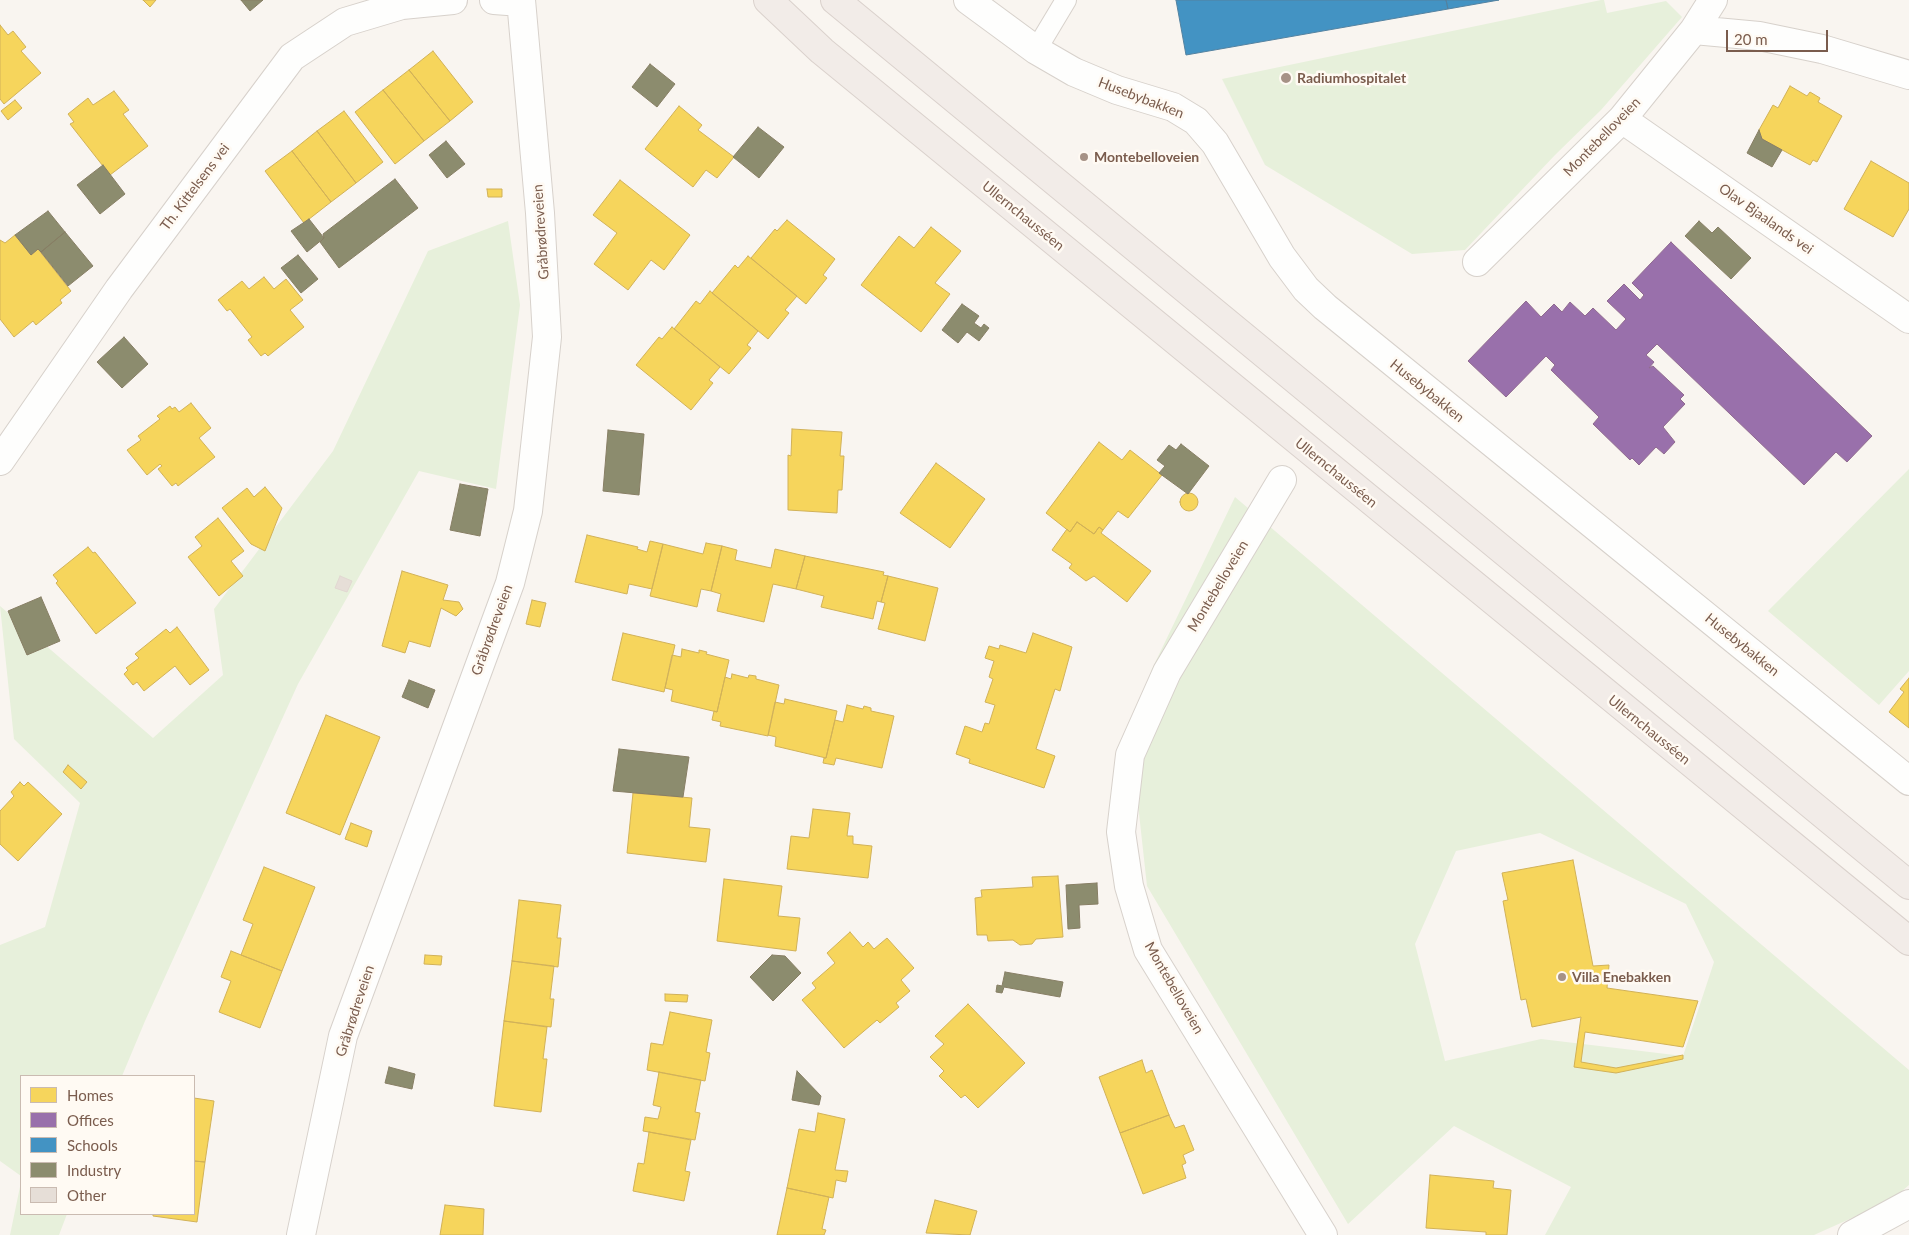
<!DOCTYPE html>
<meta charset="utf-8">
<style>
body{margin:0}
#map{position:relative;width:1909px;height:1235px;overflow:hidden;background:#f9f5f0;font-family:Lato,sans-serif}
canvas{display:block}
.legend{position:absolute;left:20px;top:1075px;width:175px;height:140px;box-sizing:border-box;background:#fffaf3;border:1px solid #cabbb1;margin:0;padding:6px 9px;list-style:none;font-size:15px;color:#7a5c4d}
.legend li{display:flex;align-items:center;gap:10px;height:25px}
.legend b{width:25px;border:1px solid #cabbb1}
.scale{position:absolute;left:1726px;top:30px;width:102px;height:22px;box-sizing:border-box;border:2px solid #7a5c4d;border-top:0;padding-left:6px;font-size:15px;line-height:18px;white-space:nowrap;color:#7a5c4d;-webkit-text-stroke:4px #fffaf3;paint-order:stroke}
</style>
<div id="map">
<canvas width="1909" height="1235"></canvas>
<ul class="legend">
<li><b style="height:14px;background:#f6d55c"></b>Homes</li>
<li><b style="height:14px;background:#9970ab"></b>Offices</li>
<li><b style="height:14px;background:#4393c3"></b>Schools</li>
<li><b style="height:14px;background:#8c8c6e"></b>Industry</li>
<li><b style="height:14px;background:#e6ded7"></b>Other</li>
</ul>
<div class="scale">20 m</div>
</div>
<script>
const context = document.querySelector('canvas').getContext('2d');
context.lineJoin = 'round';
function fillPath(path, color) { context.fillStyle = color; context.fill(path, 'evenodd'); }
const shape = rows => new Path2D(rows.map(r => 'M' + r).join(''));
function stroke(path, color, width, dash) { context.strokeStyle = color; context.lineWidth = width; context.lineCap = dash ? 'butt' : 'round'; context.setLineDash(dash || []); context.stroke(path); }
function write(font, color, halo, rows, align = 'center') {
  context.font = font + ' Lato,sans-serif'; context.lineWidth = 5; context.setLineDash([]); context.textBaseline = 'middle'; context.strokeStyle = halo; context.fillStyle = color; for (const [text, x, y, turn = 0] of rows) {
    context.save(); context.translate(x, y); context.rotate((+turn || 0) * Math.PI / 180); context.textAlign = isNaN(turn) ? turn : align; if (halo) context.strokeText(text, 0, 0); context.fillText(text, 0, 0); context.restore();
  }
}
fillPath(shape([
 [1601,0,1604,0,1607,13,1666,1,1682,17,1601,110,1555,155,1465,250,1412,254,1265,165,1222,79],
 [508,221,520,305,496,489,419,471,298,684,145,1021,122,1076,21,1076,21,1176,0,1161,0,945,45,927,80,803,14,739,0,606,153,738,223,675,214,609,333,451,428,251],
 [1909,469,1909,671,1879,705,1768,611],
 [1235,497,1909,1070,1909,1185,1892,1200,1814,1235,1545,1235,1571,1187,1454,1126,1348,1224,1147,886,1134,768,1151,671],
 [1540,833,1686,904,1714,962,1683,1056,1541,1039,1445,1061,1415,944,1456,851],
 [21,1182,21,1214,67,1214,59,1235,10,1235]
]), '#e7f0db');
const homes = shape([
 [143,0,156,0,150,7,143,0],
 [0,25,8,35,13,31,26,47,21,51,41,73,4,104,0,99,0,25],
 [433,51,473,102,450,121,409,70,433,51],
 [409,70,450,121,424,141,383,90,409,70],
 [1790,86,1807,96,1810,92,1820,98,1818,102,1842,116,1817,162,1813,160,1810,165,1762,139,1759,135,1759,130,1773,105,1778,108,1790,86],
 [383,90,424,141,395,164,355,112,383,90],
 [114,91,129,110,123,114,148,146,110,175,70,124,74,122,68,114,88,98,93,105,114,91],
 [15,100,22,108,8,120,1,111,15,100],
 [679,106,702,125,698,130,734,157,717,178,706,170,693,187,645,149,679,106],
 [344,111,383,162,356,183,317,131,344,111],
 [317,131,356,183,331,202,292,151,317,131],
 [292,151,331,202,304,223,265,171,292,151],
 [1871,161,1909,183,1909,209,1893,237,1844,209,1871,161],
 [620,180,690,235,664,270,651,260,628,290,594,264,617,233,593,215,620,180],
 [487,189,502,189,502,197,488,197,487,189],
 [787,220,835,259,823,275,827,278,806,304,751,258,775,229,777,231,787,220],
 [931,227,961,251,935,283,950,294,921,332,861,285,899,236,914,248,931,227],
 [15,235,31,255,38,249,71,291,60,300,62,303,36,325,33,321,14,337,0,319,0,240,5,243,15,235],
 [748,256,797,296,785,310,789,313,768,339,712,293,735,265,738,268,748,256],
 [264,277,274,289,286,279,303,300,290,310,304,327,268,356,265,353,261,356,248,340,252,337,230,309,227,311,218,300,242,281,249,289,264,277],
 [710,291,758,331,747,345,751,348,729,374,674,329,696,301,700,304,710,291],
 [672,327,720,367,709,380,713,383,691,410,636,365,659,337,662,339,672,327],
 [191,403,211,428,199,438,215,457,178,486,176,483,172,486,158,469,162,466,160,464,147,475,127,450,141,440,138,436,160,419,157,416,170,406,172,409,175,407,179,412,191,403],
 [792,429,842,432,840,456,844,456,842,490,838,490,837,513,788,510,788,455,791,456,792,429],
 [1099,442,1122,460,1130,450,1162,475,1128,518,1118,511,1103,530,1099,527,1094,534,1077,522,1070,532,1046,513,1099,442],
 [936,463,985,499,950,548,900,513,936,463],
 [265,487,282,508,265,551,251,544,222,508,247,488,254,497,265,487],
 '1180 502a9 9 0 1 1 18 0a9 9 0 1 1-18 0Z',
 [218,518,244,551,231,561,243,576,219,596,188,557,202,546,195,537,218,518],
 [1077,522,1094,534,1099,527,1103,530,1101,533,1151,571,1127,602,1094,576,1086,581,1069,568,1072,564,1052,550,1067,529,1070,532,1077,522],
 [587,535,638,547,637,549,647,552,650,541,663,544,652,589,629,584,627,594,575,582,587,535],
 [706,543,722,546,711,591,701,589,697,607,650,596,663,544,703,554,706,543],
 [722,546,737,550,735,560,771,568,775,549,805,556,796,589,773,584,764,622,717,611,721,594,711,591,722,546],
 [88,547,93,553,95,552,136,603,96,634,56,583,58,581,53,575,88,547],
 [805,556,884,572,883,575,888,576,881,602,877,601,873,619,821,607,824,596,796,589,805,556],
 [402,571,448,585,443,600,459,602,463,609,456,616,441,608,430,647,409,641,405,653,382,646,402,571],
 [888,576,938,588,925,641,878,629,885,603,881,602,888,576],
 [532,600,546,603,540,627,526,624,532,600],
 [177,627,209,670,190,685,175,666,144,691,137,682,133,685,124,674,128,670,126,668,139,658,135,654,166,629,170,633,177,627],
 [623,633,675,645,664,692,612,680,623,633],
 [1033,633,1072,647,1060,691,1055,689,1036,749,1055,756,1044,788,969,763,970,759,956,754,965,726,982,732,985,723,989,724,995,705,985,702,993,679,989,677,994,661,985,658,989,646,999,649,1000,645,1026,653,1033,633],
 [682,649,699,653,699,650,707,652,706,654,729,660,717,712,671,701,673,690,665,688,672,655,681,657,682,649],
 [732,674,748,678,749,675,756,676,756,679,779,685,768,736,720,726,721,722,712,720,714,711,717,712,725,677,731,679,732,674],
 [1909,678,1909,728,1889,712,1904,692,1900,689,1909,678],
 [785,699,837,711,826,758,775,746,776,737,768,735,775,702,784,704,785,699],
 [847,705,863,709,864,706,871,708,871,711,894,716,882,768,836,758,834,765,823,763,824,758,826,758,835,720,843,722,847,705],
 [326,715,380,737,340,835,286,813,326,715],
 [68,765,87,782,81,789,63,772,68,765],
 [20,782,24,786,28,782,62,814,18,861,0,844,0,811,14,796,11,792,20,782],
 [633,793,692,798,689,827,710,829,706,862,627,853,633,793],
 [813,809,850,813,847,836,853,836,853,844,872,846,868,878,787,869,791,836,809,838,813,809],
 [351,823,372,831,367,847,345,839,351,823],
 [1573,860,1593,966,1609,965,1607,988,1698,1001,1683,1047,1585,1032,1581,1062,1616,1068,1683,1055,1683,1059,1616,1073,1574,1067,1581,1017,1532,1027,1526,999,1521,1000,1503,901,1508,900,1502,873,1573,860],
 [264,867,315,887,282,971,241,955,253,924,243,920,264,867],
 [1058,876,1063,937,1036,939,1032,944,1020,945,1013,940,988,941,987,935,977,935,975,898,982,897,981,890,1033,887,1032,877,1058,876],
 [724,879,782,886,778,916,800,918,796,951,717,941,724,879],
 [519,900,561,905,557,938,561,938,558,967,512,961,519,900],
 [850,932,863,947,868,942,874,949,887,938,914,968,901,980,910,991,896,1003,899,1007,880,1023,877,1020,844,1048,802,1000,816,988,812,983,835,963,827,953,850,932],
 [231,951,282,971,260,1028,219,1012,231,981,221,977,231,951],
 [425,955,442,956,441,965,424,964,425,955],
 [512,961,554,966,550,999,554,999,551,1027,504,1021,512,961],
 [665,994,688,995,687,1002,665,1001,665,994],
 [968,1004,1025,1063,978,1108,965,1095,961,1098,939,1076,944,1071,930,1057,944,1044,935,1036,968,1004],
 [670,1012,712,1020,706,1052,710,1053,705,1081,647,1070,651,1043,663,1045,670,1012],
 [504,1021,547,1027,543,1059,547,1059,541,1112,494,1106,504,1021],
 [1142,1060,1146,1073,1152,1070,1169,1115,1120,1133,1099,1077,1142,1060],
 [659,1072,701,1080,695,1112,700,1113,695,1140,643,1131,645,1117,658,1119,661,1107,653,1105,659,1072],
 [194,1098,214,1101,205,1162,194,1161,194,1098],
 [818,1113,845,1119,835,1170,848,1171,846,1182,836,1180,833,1198,787,1188,799,1129,815,1132,818,1113],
 [1169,1115,1175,1128,1184,1125,1194,1150,1183,1155,1186,1163,1182,1165,1186,1178,1143,1194,1120,1133,1169,1115],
 [649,1132,691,1140,685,1171,690,1172,684,1201,633,1191,638,1163,644,1164,649,1132],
 [194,1161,205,1162,197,1222,153,1216,153,1214,194,1214,194,1161],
 [1430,1175,1494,1181,1493,1188,1511,1190,1507,1235,1486,1235,1486,1232,1426,1228,1430,1175],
 [787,1188,829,1197,822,1229,826,1230,824,1235,777,1235,787,1188],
 [935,1200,977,1211,970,1235,926,1233,935,1200],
 [445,1205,484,1209,483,1235,440,1235,445,1205]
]);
fillPath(homes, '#f6d55c');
stroke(homes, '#d1b158', 1);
const offices = shape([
 [1671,242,1872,436,1847,462,1836,452,1804,485,1657,344,1646,355,1654,362,1649,368,1653,366,1684,395,1680,399,1685,404,1663,427,1675,442,1664,454,1656,447,1639,465,1632,458,1630,460,1593,424,1599,417,1551,370,1555,365,1546,356,1506,397,1468,361,1526,301,1541,317,1554,304,1562,312,1570,302,1585,316,1593,308,1616,330,1626,319,1607,301,1624,284,1640,300,1644,295,1632,283,1671,242]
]);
fillPath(offices, '#9970ab');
stroke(offices, '#906a8f', 1);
const schools = shape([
 [1176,0,1446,0,1448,9,1186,55,1176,0],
 [1446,0,1499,0,1448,9,1446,0]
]);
fillPath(schools, '#4393c3');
stroke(schools, '#5482a0', 1);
const industry = shape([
 [241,0,263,0,250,11,241,0],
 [650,64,675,84,657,107,632,87,650,64],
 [758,127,784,147,759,178,733,157,758,127],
 [1759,130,1762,139,1782,150,1772,167,1747,153,1759,130],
 [446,141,465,164,447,178,429,155,446,141],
 [103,165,125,194,100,214,77,185,103,165],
 [395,179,418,208,339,268,320,242,324,238,323,234,395,179],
 [48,211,65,232,41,252,38,249,31,255,15,235,48,211],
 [309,219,324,238,307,252,291,231,309,219],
 [1699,221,1712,233,1718,227,1751,258,1731,279,1685,236,1699,221],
 [65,232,93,266,68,286,41,252,65,232],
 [298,255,318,279,301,293,281,268,298,255],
 [962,304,979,316,974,323,981,328,984,324,989,328,979,341,967,332,958,343,942,330,962,304],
 [124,337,148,364,122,388,97,362,124,337],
 [608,430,644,434,639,495,603,491,608,430],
 [1181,444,1209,466,1188,494,1159,473,1165,466,1157,460,1169,445,1176,450,1181,444],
 [460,484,488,489,480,536,450,530,460,484],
 [41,597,60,641,27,655,8,611,41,597],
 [409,680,435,690,428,708,402,697,409,680],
 [619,749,689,757,683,797,613,791,619,749],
 [1097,883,1098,904,1079,905,1080,928,1068,929,1066,885,1097,883],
 [772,955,785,956,801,973,773,1001,750,977,772,955],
 [1005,972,1063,982,1060,997,1004,987,1002,993,996,992,997,985,1002,986,1005,972],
 [389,1067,415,1074,412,1089,385,1083,389,1067],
 [797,1071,821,1096,819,1105,792,1100,797,1071]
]);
fillPath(industry, '#8c8c6e');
stroke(industry, '#877e64', 1);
const building = shape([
 [340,576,352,581,347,592,335,588,340,576]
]);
fillPath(building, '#e6ded7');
stroke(building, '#e2d8d2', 1);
const service = shape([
 [1036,50,1066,0]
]);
const minor = shape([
 [494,0,521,2],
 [968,0,1036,50,1074,72,1117,90,1173,107,1196,121,1215,143,1282,257,1306,289,1325,307,1909,781],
 [1694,30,1759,36,1822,49,1909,75],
 [1622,119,1909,319],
 [1477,262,1622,119,1694,30,1713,0],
 [0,461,119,289,292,57,345,22,402,5,453,0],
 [1282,480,1167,672,1130,755,1121,832,1129,886,1148,950,1323,1235],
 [301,1235,343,1036,510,583,528,511,547,337,540,213,521,0],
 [1852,1235,1909,1204]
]);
const trunk = shape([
 [768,0,822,51,1909,941],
 [835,0,1909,885]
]);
stroke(service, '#d7d1cb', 22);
stroke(minor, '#d7d1cb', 30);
stroke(trunk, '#dad1cc', 30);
stroke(service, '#fefefd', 20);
stroke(minor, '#fefefd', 28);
stroke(trunk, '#f2ece8', 28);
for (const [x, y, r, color] of [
 [1286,78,6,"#a69286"],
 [1084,157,5,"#a69286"],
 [1562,977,5,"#a69286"]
]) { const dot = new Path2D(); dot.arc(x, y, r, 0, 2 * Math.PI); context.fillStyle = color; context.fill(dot); stroke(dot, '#fffaf3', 2); }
write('bold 14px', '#7a5c4d', '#fffaf3', [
 ["Radiumhospitalet",1297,78],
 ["Montebelloveien",1094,157],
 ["Villa Enebakken",1572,977]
], 'left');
write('14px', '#7a5c4d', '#fffaf3', [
 ["Husebybakken",1141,98,21],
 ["Montebelloveien",1602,137,-46],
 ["Th. Kittelsens vei",195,187,-53],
 ["Ullernchausséen",1023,216,39],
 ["Olav Bjaalands vei",1766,219,35],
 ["Gråbrødreveien",541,232,-94],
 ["Husebybakken",1427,391,39],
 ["Ullernchausséen",1336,473,39],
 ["Montebelloveien",1218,586,-59],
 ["Gråbrødreveien",492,630,-70],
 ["Husebybakken",1742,645,39],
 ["Ullernchausséen",1649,730,39],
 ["Montebelloveien",1174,988,60],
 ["Gråbrødreveien",355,1011,-72]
]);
</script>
